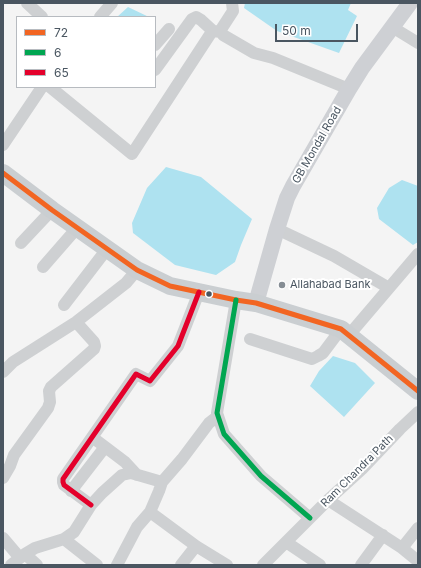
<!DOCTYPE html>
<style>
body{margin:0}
#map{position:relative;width:421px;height:568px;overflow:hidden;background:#f4f4f4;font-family:Inter,sans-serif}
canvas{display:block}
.frame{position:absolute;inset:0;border:4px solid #4a5661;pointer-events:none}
.legend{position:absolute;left:16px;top:16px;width:140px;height:72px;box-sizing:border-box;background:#fff;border:1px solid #b7bbc0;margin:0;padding:5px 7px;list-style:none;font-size:12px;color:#4a5661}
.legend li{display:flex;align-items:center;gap:8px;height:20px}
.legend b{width:20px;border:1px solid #b7bbc0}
.scale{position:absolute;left:275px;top:24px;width:83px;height:18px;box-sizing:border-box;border:2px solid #4a5661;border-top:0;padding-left:5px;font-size:12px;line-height:14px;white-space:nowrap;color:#4a5661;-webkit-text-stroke:3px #fff;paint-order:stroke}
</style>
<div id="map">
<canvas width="421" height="568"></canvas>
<div class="frame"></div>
<ul class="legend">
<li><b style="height:5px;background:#f26522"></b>72</li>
<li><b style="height:5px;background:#00a651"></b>6</li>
<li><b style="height:5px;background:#e4002b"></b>65</li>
</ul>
<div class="scale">50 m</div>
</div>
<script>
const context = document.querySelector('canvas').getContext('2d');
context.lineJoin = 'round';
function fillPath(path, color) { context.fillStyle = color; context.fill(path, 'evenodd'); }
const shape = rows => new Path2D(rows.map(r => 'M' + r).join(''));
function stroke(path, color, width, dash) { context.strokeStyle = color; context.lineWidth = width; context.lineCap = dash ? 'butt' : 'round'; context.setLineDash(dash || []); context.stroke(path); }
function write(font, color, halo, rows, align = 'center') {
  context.font = font + ' Inter,sans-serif'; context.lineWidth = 4; context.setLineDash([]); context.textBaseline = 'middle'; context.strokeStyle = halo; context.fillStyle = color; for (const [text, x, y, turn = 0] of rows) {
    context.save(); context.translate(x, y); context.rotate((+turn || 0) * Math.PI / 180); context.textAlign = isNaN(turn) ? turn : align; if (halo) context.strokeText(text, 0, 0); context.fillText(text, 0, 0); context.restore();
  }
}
fillPath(shape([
 [245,3,351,3,348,10,357,16,339,53,277,31,244,8],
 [128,7,149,17,117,17],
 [166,167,201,177,252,219,241,245,235,262,216,275,175,265,133,233,132,223,147,188],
 [402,180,418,186,418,242,413,245,379,219,377,208,389,188],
 [333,356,355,363,375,383,344,417,310,386,319,371]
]), '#aee2f0');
stroke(shape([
 [27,3,42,17],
 [232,3,233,11,222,28,221,32,223,35,254,53,273,58,349,89],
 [100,17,112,3],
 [392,27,418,43],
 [155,45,169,29],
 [155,70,192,19,196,17,201,20,213,31],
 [50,87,132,154,211,33,213,31,221,32],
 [3,145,42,87],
 [277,229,334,256,389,288],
 [21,243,52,210],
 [43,267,77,228],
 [236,300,217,413,224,434,261,476,310,518],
 [64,305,107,249],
 [349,335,418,254],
 [250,339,312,359,318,356,323,353,341,329],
 [3,372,13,362,76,322,126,283,137,270],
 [92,437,125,462,137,475],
 [3,478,10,466,14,455,48,408,50,402,49,391,51,387,94,349,95,346,94,342,76,322],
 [71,491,105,447],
 [328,500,402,548,418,561],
 [91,505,64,485,63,482,63,479,136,374,150,381,178,346,199,292],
 [150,512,196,546,227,565],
 [3,538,20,558],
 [64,539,97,565],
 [286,542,320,565],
 [402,548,418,528],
 [25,554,37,565],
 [11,565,25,554,35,548,64,539,74,532,91,505,102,493,122,475,131,473,162,482,182,459,209,423,218,416],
 [117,565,137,527,150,512,159,491,162,482],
 [181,565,196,546],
 [263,565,328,500,362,469,400,429,418,412],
 [361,565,383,535]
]), '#ced0d2', 12);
stroke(shape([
 [256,303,277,229,287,198,293,186,349,89,362,68,410,3]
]), '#ced0d4', 16);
stroke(shape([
 [3,173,52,210,137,270,170,286,236,300,256,303,341,329,418,391]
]), '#caced1', 18);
stroke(shape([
 [3,173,52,210,137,270,170,286,236,300,256,303,341,329,418,391]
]), '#f26522', 5);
stroke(shape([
 [236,300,217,413,224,434,261,476,310,518]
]), '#00a651', 5);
stroke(shape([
 [91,505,64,485,63,482,63,479,136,374,150,381,178,346,199,292]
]), '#e4002b', 5);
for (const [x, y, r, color] of [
 [282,285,4,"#868d94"],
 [209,294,3.5,"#4a5661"]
]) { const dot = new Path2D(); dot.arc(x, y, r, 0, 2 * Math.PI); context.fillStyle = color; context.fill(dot); stroke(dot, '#fff', 1.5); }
write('11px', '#4a5661', '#fff', [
 ["GB Mondal Road",317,145,-60],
 ["Ram Chandra Path",357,471,-45]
]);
write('11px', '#4a5661', '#fff', [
 ["Allahabad Bank",290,285]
], 'left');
</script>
